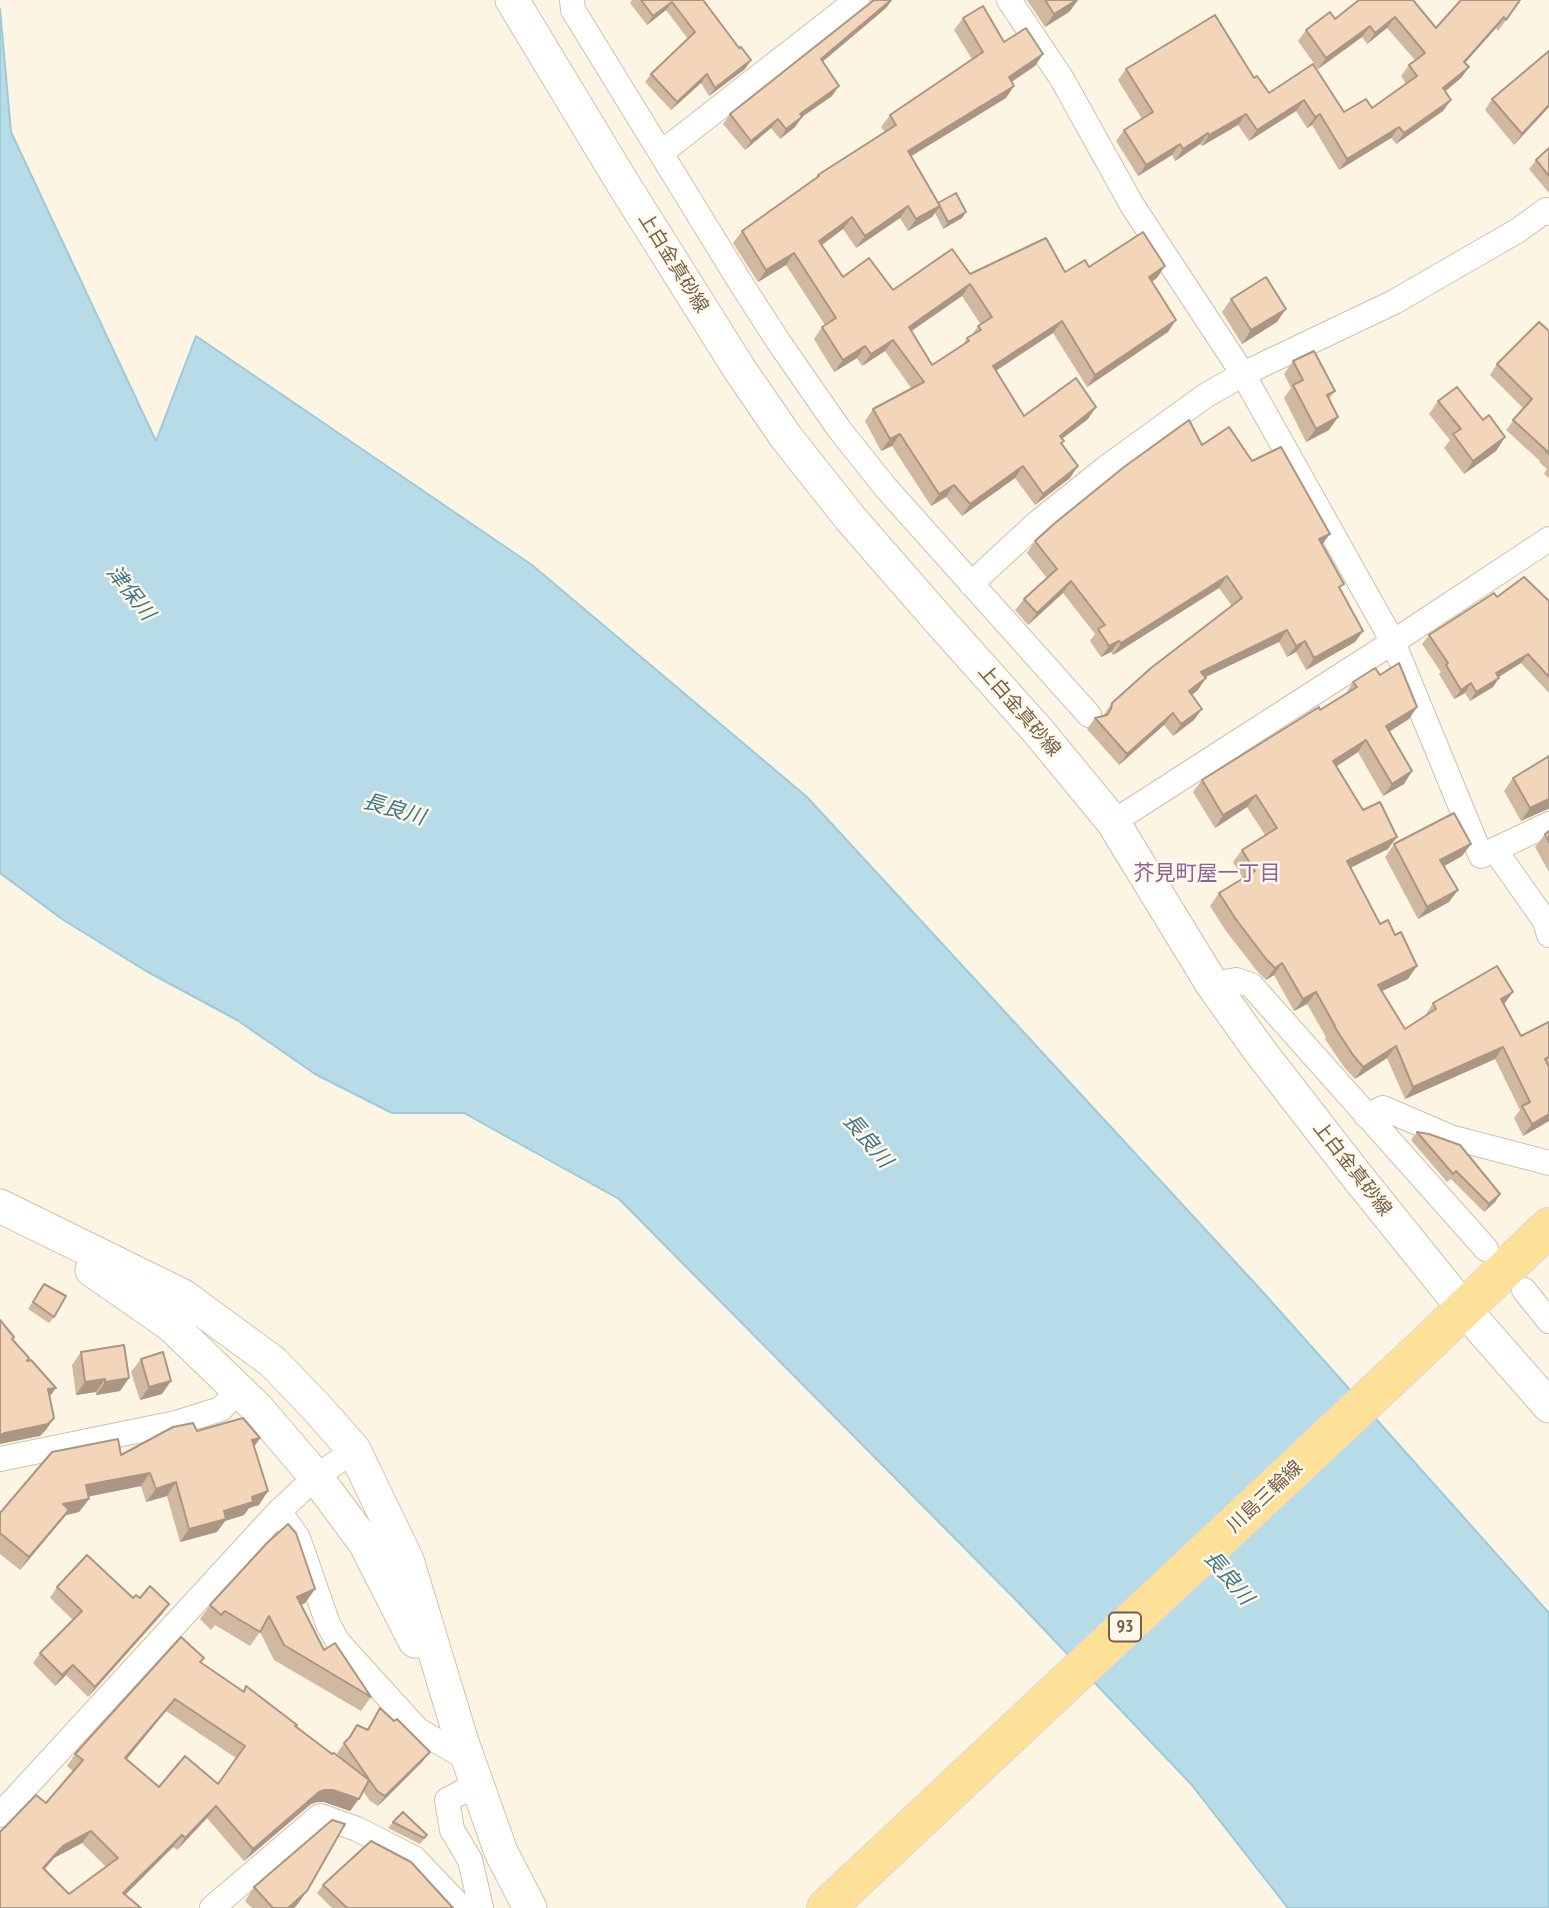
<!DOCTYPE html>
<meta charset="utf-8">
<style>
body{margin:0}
canvas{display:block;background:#fdf5e3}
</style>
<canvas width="1549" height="1908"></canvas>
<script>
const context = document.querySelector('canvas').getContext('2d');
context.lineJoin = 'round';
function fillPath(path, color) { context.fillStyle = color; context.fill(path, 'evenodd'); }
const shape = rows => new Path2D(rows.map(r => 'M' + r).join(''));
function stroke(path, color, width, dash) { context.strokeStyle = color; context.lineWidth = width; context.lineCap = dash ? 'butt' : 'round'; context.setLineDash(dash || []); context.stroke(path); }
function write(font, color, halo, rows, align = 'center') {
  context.font = font + ' "PT Sans Narrow","Noto Sans JP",sans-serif'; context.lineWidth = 5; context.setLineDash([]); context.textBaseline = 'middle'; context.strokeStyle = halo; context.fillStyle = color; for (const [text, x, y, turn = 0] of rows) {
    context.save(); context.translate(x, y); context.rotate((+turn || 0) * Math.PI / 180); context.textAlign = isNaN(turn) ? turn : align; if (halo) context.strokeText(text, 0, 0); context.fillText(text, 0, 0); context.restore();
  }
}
const water = shape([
 [0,9,11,132,156,441,196,336,532,565,807,797,1261,1290,1549,1613,1549,1908,1288,1908,1191,1784,1016,1600,619,1199,464,1113,392,1113,315,1074,237,1020,146,971,62,919,0,873,0,9]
]);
fillPath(water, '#b7dbe7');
stroke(water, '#9dcad9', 2);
const street = shape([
 [572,0,573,10,740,282,778,341,839,429,886,488,1089,715],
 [1009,0,1062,79,1132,205,1243,374,1393,642,1481,856,1549,824],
 [661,153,857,0],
 [971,584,1037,523,1107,467,1205,396,1243,374,1394,302,1517,231,1546,210,1549,213],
 [1113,822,1393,642,1549,539],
 [1495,850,1545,921,1549,935],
 [1212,984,1236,980,1251,985,1486,1249],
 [1366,1116,1383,1108,1450,1137,1549,1163],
 [1524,1290,1549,1321],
 [0,1459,176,1423,221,1409,238,1390],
 [279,1511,298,1538,328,1624,338,1642,418,1730,468,1759],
 [477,1784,447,1800,452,1830,470,1860,481,1908],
 [0,1815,279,1511,316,1477,354,1450],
 [212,1908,320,1816,357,1829,414,1858,455,1901,459,1908]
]);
const secondary = shape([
 [512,0,622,182,740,370,786,437,850,518,938,619,1038,731,1113,822,1212,984,1259,1050,1356,1175,1464,1309,1549,1406],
 [0,1206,183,1296,273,1362,318,1409,354,1450,407,1560,461,1739,501,1852,530,1908],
 [92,1270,171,1325,257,1408,316,1477,365,1543,415,1641]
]);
const primary = shape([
 [826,1908,1425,1346,1549,1227]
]);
stroke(street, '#d0c0ac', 26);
stroke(secondary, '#d4c0a9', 35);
stroke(primary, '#ded8d3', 40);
stroke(street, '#fff', 24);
stroke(secondary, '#fff', 33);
stroke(primary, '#fde199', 38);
fillPath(shape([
 [632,0,703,0,745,69,709,96,701,83,671,110,645,82,651,74,688,39,666,10,647,25,630,3],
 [871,0,892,0,886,8,822,62,832,96,802,117,795,127,780,139,771,128,745,150,723,124,730,114,871,4],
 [1027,0,1078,0,1069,12,1045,27],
 [1359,0,1436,28,1521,0,1498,31,1496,28,1465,63,1469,67,1461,78,1445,91,1443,111,1396,144,1391,138,1339,170,1312,125,1307,128,1296,111,1249,141,1238,125,1202,146,1200,144,1175,161,1172,155,1138,176,1116,141,1124,130,1142,119,1118,80,1126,69,1254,78,1269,93,1313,64,1344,112,1372,108,1406,84,1401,76,1409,65,1415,60,1387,28,1367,44,1362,37,1318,69,1298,41,1306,30,1335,19],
 [963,18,1004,42,1043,54,1035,66,1012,82,1006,98,911,156,938,203,966,212,962,218,943,229,935,213,932,217,908,231,900,218,856,248,843,229,822,245,843,277,893,290,970,274,1065,272,1089,267,1157,278,1152,282,1168,332,1087,387,1053,333,996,370,1024,416,1088,419,1062,439,1064,441,1062,444,1070,478,1035,505,1015,478,962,516,946,497,931,506,892,446,881,451,865,421,873,409,911,388,885,351,862,366,857,358,834,372,814,339,822,327,825,325,786,265,758,282,733,243,742,231,816,178,818,175,885,132,881,127,890,115,972,59,954,30],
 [962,296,981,325,978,326,972,335,967,338,962,346,932,365,911,331],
 [1492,99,1549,107,1514,145,1485,110],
 [1549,148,1549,193,1529,169,1536,160],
 [1231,299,1277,322,1242,344,1222,312],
 [1549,331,1549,478,1544,474,1547,469,1539,462,1540,461,1506,430,1523,408,1490,375,1497,364],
 [1293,361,1335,391,1329,399,1338,417,1329,430,1306,442,1284,398,1291,388,1284,374],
 [1438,401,1483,420,1505,437,1496,451,1464,474,1444,448,1450,440,1429,414],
 [1202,445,1252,461,1322,545,1340,590,1363,631,1355,642,1306,670,1296,652,1287,657,1279,642,1205,677,1198,690,1192,695,1194,720,1173,736,1164,725,1119,765,1087,729,1095,718,1103,716,1112,703,1232,606,1219,588,1113,655,1111,652,1101,657,1090,641,1095,634,1063,593,1028,625,1015,610,1024,599,1047,578,1027,553,1035,541],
 [1497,597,1549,601,1549,693,1521,663,1499,677,1499,678,1493,687,1470,701,1465,693,1454,699,1439,674,1441,672,1422,644,1429,635],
 [1380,675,1417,707,1409,719,1389,731,1412,771,1404,784,1383,796,1358,752,1336,766,1363,810,1388,849,1351,868,1408,979,1382,991,1405,1029,1425,1016,1433,1003,1513,992,1504,1004,1521,1036,1549,1022,1549,1121,1523,1136,1514,1118,1520,1110,1495,1059,1405,1099,1387,1058,1355,1079,1344,1067,1325,1039,1326,1037,1307,1004,1294,1011,1274,975,1266,980,1257,971,1226,931,1210,906,1219,893,1243,878,1233,862,1242,850,1265,835,1247,807,1215,828,1193,792,1202,780,1320,710,1345,695,1353,682],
 [1513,778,1543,811,1521,821,1504,791],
 [1549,831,1549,872,1535,847,1545,834],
 [1394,844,1471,844,1462,856,1444,866,1449,902,1418,919,1385,857],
 [1417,1132,1500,1194,1495,1202,1484,1212,1451,1179,1447,1182,1411,1140],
 [40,1290,54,1317,49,1323,28,1309],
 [81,1352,129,1378,120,1391,96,1395,96,1392,76,1395,72,1365],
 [141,1359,162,1394,140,1400,131,1372],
 [197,1431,260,1438,254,1447,259,1505,249,1508,244,1515,225,1521,217,1532,180,1542,167,1496,146,1502,141,1486,88,1496,89,1499,79,1512,66,1515,20,1570,0,1554,0,1513,121,1455],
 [57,1587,133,1598,140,1598,169,1604,162,1614,88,1697,66,1675,55,1686,33,1663,40,1653,73,1620,50,1598],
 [315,1589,305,1603,301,1605,324,1650,371,1697,361,1711,274,1660,260,1632,250,1646,215,1625,211,1630,200,1619,210,1605],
 [204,1658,201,1663,243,1691,246,1686,332,1754,340,1757,337,1753,357,1725,367,1729,380,1708,430,1752,422,1762,378,1806,370,1801,363,1791,350,1811,324,1802,317,1802,311,1804,244,1861,207,1818,177,1850,173,1847,125,1895,0,1908,46,1803,73,1771,67,1766,75,1754],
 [166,1711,236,1758,218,1784,159,1787,126,1759],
 [82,1843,106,1867,69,1894,45,1869,54,1858],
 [393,1822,427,1835,420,1844,388,1828],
 [323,1885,453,1908,332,1908,317,1893],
 [254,1887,307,1891,294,1908,252,1908,245,1901]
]), '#d1b8a0');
fillPath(shape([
 [892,0,886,8,814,69,821,59],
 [1077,0,1078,0,1069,12,1045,27,1054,14],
 [672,2,666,10,647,25,653,16],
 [1395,17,1387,28,1367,44,1375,33],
 [1504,17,1496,28,1456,73,1464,62],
 [1370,26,1362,37,1318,69,1326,58],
 [1043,54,1035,66,1000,89,1009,77],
 [751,60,745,69,709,96,715,88],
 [1469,67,1461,78,1435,100,1443,88],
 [707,74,701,83,671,110,677,102],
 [839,86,832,96,793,123,800,114],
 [1014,86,1006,98,900,163,908,151],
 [1304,100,1296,111,1249,141,1257,130],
 [1451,100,1443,111,1396,144,1404,133],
 [1549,105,1549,107,1514,145,1522,134],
 [1246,114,1238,125,1202,146,1209,135],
 [1320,114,1312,125,1307,128,1315,117],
 [802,117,795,127,780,139,786,129],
 [778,119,771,128,745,150,751,141],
 [1399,127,1391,138,1339,170,1347,159],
 [1208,133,1200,144,1175,161,1183,149],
 [1180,144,1172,155,1138,176,1146,165],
 [908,206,900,218,856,248,865,236],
 [940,206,932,217,908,231,916,219],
 [966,212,962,218,943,229,948,222],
 [852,217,843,229,811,253,819,241],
 [794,253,786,265,758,282,766,270],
 [1165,266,1157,278,1140,289,1149,277],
 [970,284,962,296,900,339,909,327],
 [1286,309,1277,322,1242,344,1251,330],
 [1176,320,1168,332,1087,387,1095,375],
 [1062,321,1053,333,985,378,993,366],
 [893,340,885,351,862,366,871,354],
 [865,346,857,358,834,372,843,360],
 [1096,407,1088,419,1051,447,1060,436],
 [1338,417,1329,430,1306,442,1316,429],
 [900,434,892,446,881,451,890,439],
 [1505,437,1496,451,1464,474,1473,461],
 [1023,466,1015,478,962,516,970,504],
 [1078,466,1070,478,1035,505,1043,494],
 [954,485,946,497,931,506,939,494],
 [1330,534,1322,545,1319,539],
 [1227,576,1219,588,1113,655,1121,643],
 [1071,581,1063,593,1028,625,1037,613],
 [1287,630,1279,642,1193,683,1201,672],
 [1363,631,1355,642,1306,670,1314,658],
 [1119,641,1111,652,1101,657,1109,646],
 [1305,641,1296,652,1287,657,1296,646],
 [1528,654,1521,663,1490,682,1496,673],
 [1206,678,1198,690,1181,703,1189,691],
 [1499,678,1493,687,1470,701,1476,692],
 [1471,683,1465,693,1454,699,1461,690],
 [1417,707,1409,719,1378,739,1386,726],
 [1202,709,1194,720,1173,736,1181,724],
 [1173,713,1164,725,1119,765,1127,754],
 [1366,740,1358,752,1325,774,1333,761],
 [1412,771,1404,784,1383,796,1392,784],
 [1256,795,1247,807,1215,828,1223,815],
 [1549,799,1549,809,1543,811,1521,821,1530,808],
 [1397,837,1388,849,1339,873,1347,861],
 [1471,844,1462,856,1432,873,1440,860],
 [1458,890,1449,902,1418,919,1427,907],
 [1282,963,1274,975,1266,980,1275,968],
 [1417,966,1408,979,1369,997,1378,985],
 [1316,992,1307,1004,1294,1011,1303,999],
 [1513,992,1504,1004,1501,999],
 [1396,1046,1387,1058,1355,1079,1363,1067],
 [1503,1047,1495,1059,1405,1099,1413,1087],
 [1549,1114,1549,1121,1523,1136,1532,1124],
 [1500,1194,1495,1202,1484,1212,1489,1204],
 [129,1378,120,1391,96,1395,105,1382],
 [105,1379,96,1392,76,1395,85,1382],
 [171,1381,162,1394,140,1400,149,1387],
 [56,1388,48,1399,48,1389],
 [54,1418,46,1430,40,1436,0,1444,0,1435,5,1433],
 [260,1438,251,1451,252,1440],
 [150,1473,141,1486,77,1499,86,1485],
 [176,1482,167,1496,146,1502,156,1489],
 [268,1491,259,1505,249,1508,244,1515,225,1521,217,1532,180,1542,189,1529,252,1497],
 [89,1499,79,1512,66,1515,20,1570,63,1504],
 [315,1589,305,1603,287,1612,297,1597],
 [169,1604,162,1614,88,1697,95,1687],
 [73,1665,66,1675,55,1686,62,1675],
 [175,1699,166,1711,117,1771,125,1758],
 [430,1752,422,1762,378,1806,385,1796],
 [325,1790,333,1790,359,1799,350,1811,324,1802,317,1802,311,1804,244,1861,253,1849,319,1792],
 [216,1806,207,1818,177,1850,185,1838],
 [91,1831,82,1843,54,1858,35,1880,43,1868,63,1846],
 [182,1835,173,1847,115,1905,123,1893],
 [307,1891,297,1905,294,1908,288,1908]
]), '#aa9682');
const building = shape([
 [641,0,703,0,739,48,741,47,751,60,715,88,707,74,677,102,651,74,695,32,672,2,653,16,641,0],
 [874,0,891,0,821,59,839,86,800,114,802,117,786,129,778,119,751,141,730,114,874,0],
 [1045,0,1077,0,1054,14,1045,0],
 [1359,0,1413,0,1436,28,1461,0,1520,0,1506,20,1504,17,1464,62,1469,67,1443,88,1451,100,1404,133,1399,127,1347,159,1320,114,1315,117,1304,100,1257,130,1246,114,1209,135,1208,133,1183,149,1180,144,1146,165,1124,130,1153,112,1126,69,1215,15,1254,78,1257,76,1269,93,1313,64,1344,112,1366,99,1372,108,1417,76,1409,65,1425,53,1395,17,1375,33,1370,26,1326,58,1306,30,1330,12,1335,19,1359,0],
 [983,6,1004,42,1026,28,1043,54,1009,77,1014,86,908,151,940,206,916,219,908,206,865,236,852,217,819,241,843,277,869,258,893,290,952,249,970,274,1046,238,1065,272,1085,260,1089,267,1143,232,1165,266,1149,277,1176,320,1095,375,1062,321,993,366,1024,416,1076,378,1096,407,1060,436,1064,441,1061,443,1078,466,1043,494,1023,466,970,504,954,485,939,494,900,434,890,439,873,409,924,382,893,340,871,354,865,346,843,360,822,327,836,318,794,253,766,270,742,231,819,176,818,175,896,125,890,115,983,52,963,18,983,6],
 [970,284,992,317,978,326,981,330,967,338,969,341,932,365,909,327,970,284],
 [1549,51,1549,105,1522,134,1492,99,1549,51],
 [1549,148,1549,176,1536,160,1549,148],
 [956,193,966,212,948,222,938,203,956,193],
 [1266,277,1286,309,1251,330,1231,299,1266,277],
 [1539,322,1549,331,1549,454,1546,452,1547,451,1513,420,1532,399,1497,364,1539,322],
 [1314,351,1335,391,1327,395,1338,417,1316,429,1293,385,1303,380,1293,361,1314,351],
 [1457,387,1483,420,1489,415,1505,437,1473,461,1453,434,1461,429,1438,401,1457,387],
 [1189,420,1202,445,1229,427,1252,461,1281,447,1330,534,1319,539,1344,584,1339,587,1363,631,1314,658,1305,641,1296,646,1287,630,1201,672,1206,678,1189,691,1202,709,1181,724,1173,713,1127,754,1095,718,1107,715,1111,709,1112,703,1151,668,1242,598,1227,576,1121,643,1119,641,1109,646,1098,629,1105,625,1071,581,1037,613,1024,599,1057,569,1035,541,1055,523,1124,467,1189,420],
 [1524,577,1549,601,1549,677,1528,654,1496,673,1499,678,1476,692,1471,683,1461,690,1446,665,1448,663,1429,635,1494,593,1497,597,1524,577],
 [1399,663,1417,707,1386,726,1412,771,1392,784,1366,740,1333,761,1363,810,1380,802,1397,837,1347,861,1380,924,1388,920,1395,935,1401,932,1417,966,1378,985,1405,1029,1436,1009,1433,1003,1497,966,1513,992,1501,999,1521,1036,1549,1022,1549,1057,1545,1059,1549,1067,1549,1114,1532,1124,1522,1106,1530,1102,1503,1047,1413,1087,1396,1046,1363,1067,1353,1055,1334,1026,1335,1026,1316,992,1303,999,1282,963,1275,968,1266,959,1235,918,1219,893,1255,871,1242,850,1277,828,1256,795,1223,815,1202,780,1319,707,1320,710,1357,687,1353,682,1375,668,1380,675,1399,663],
 [1549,756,1549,799,1530,808,1513,778,1549,756],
 [1454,813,1471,844,1440,860,1458,890,1427,907,1394,844,1454,813],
 [1549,831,1549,842,1545,834,1549,831],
 [1417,1132,1429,1134,1460,1145,1500,1194,1489,1204,1456,1171,1453,1174,1417,1132],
 [44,1284,66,1296,54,1317,33,1302,44,1284],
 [0,1320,14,1337,12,1339,29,1358,27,1361,31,1360,56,1388,48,1389,54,1418,48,1424,5,1433,0,1435,0,1320],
 [124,1345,129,1378,105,1382,105,1379,85,1382,81,1352,124,1345],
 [163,1352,171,1381,149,1387,141,1359,163,1352],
 [243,1418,260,1438,252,1440,268,1491,252,1497,253,1502,224,1511,226,1519,189,1529,176,1482,156,1489,150,1473,86,1485,89,1499,63,1504,69,1510,29,1557,0,1533,0,1513,52,1452,118,1439,121,1455,173,1427,193,1423,197,1431,243,1418],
 [288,1524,296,1533,315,1589,297,1597,324,1650,335,1643,371,1697,284,1645,269,1616,260,1632,225,1611,221,1615,210,1605,267,1543,288,1524],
 [87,1555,133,1598,136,1595,140,1598,150,1586,169,1604,95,1687,73,1665,62,1675,40,1653,82,1611,57,1587,87,1555],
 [181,1637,204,1658,200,1662,244,1692,246,1686,297,1725,295,1726,332,1754,334,1753,369,1780,359,1799,333,1790,325,1790,319,1792,253,1849,216,1806,185,1838,182,1835,123,1893,141,1908,0,1908,0,1832,36,1795,46,1803,83,1760,75,1754,181,1637],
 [175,1699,245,1746,218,1784,185,1756,159,1787,125,1758,175,1699],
 [91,1831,118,1858,69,1894,43,1868,63,1846,91,1831],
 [380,1708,394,1721,397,1719,430,1752,385,1796,377,1791,344,1743,350,1737,357,1725,368,1730,380,1708],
 [403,1812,427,1835,424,1838,393,1822,403,1812],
 [332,1820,345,1824,307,1891,288,1908,273,1908,254,1887,332,1820],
 [371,1841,411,1862,453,1908,347,1908,323,1885,371,1841]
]);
fillPath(building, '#f3d6ba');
stroke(building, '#aa9682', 2);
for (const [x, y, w] of [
 [1125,1627,32]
]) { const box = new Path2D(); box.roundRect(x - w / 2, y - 14.5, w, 29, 5); context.fillStyle = '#fff9ea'; context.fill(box); stroke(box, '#765d48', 2); }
write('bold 18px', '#765d48', null, [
 ["93",1125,1627]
]);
write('19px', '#765d48', '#fff9ea', [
 ["上白金真砂線",673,263,58],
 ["上白金真砂線",1019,711,49],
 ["上白金真砂線",1352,1169,52],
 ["川島三輪線",1265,1497,-43]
]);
write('italic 21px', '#41778a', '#fff9ea', [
 ["津保川",130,593,52],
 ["長良川",394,810,16],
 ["長良川",867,1141,50],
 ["長良川",1228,1578,50]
]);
write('21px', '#8c6399', '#fff9ea', [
 ["芥見町屋一丁目",1207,874]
]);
</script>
